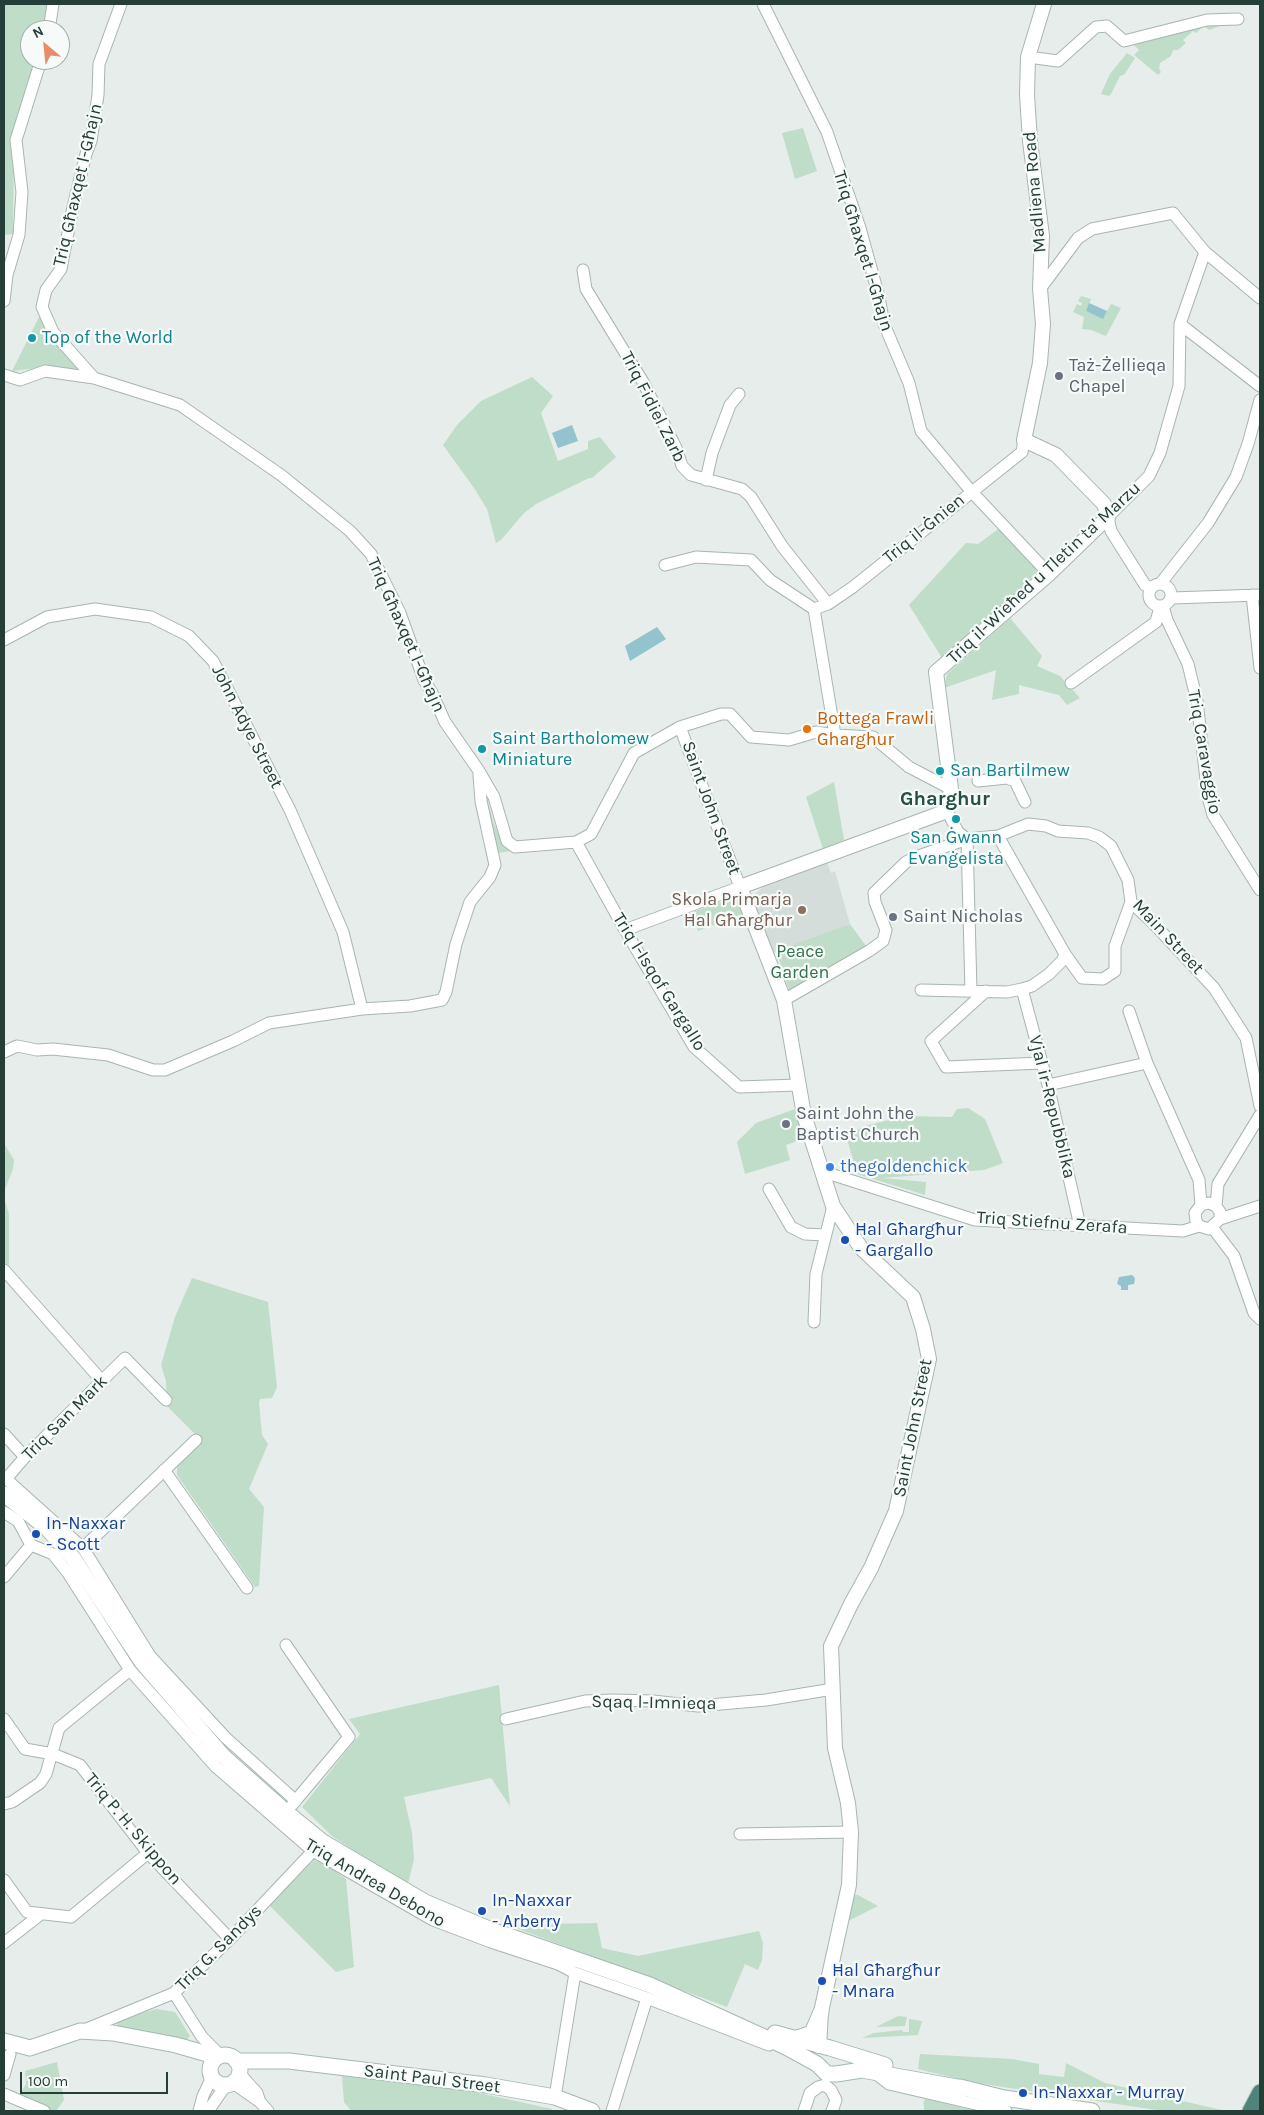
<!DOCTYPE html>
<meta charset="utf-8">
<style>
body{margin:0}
#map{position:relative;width:1264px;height:2115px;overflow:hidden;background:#e6edea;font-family:Karla,sans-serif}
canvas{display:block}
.frame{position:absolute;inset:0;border:5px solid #263e38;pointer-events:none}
.north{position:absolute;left:20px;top:20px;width:50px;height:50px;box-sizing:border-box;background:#f6faf8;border:1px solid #a3afab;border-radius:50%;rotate:332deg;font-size:14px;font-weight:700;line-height:20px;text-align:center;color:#263e38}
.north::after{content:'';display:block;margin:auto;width:18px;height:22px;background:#e88c69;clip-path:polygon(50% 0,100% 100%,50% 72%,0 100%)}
.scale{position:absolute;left:20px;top:2072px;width:148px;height:22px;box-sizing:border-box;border:2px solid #263e38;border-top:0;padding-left:6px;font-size:15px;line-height:18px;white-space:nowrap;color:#263e38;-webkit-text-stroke:4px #f6faf8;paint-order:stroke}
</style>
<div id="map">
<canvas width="1264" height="2115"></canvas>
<div class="frame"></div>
<div class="north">N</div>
<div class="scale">100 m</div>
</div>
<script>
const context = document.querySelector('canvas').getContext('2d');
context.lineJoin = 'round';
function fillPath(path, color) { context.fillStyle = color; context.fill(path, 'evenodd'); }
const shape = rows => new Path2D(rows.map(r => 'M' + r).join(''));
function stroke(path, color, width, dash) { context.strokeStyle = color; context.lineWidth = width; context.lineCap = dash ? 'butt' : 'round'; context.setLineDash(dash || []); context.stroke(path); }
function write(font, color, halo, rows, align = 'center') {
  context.font = font + ' Karla,sans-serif'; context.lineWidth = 4.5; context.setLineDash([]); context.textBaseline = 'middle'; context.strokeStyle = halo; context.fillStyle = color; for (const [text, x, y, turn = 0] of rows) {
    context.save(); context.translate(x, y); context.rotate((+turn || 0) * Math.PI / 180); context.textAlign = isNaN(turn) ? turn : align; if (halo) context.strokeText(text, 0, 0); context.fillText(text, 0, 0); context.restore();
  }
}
fillPath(shape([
 [827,862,831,873,835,871,850,924,773,953,752,896,767,884]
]), '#d4ddd9');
fillPath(shape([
 [4,4,49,4,45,30,30,30,30,60,37,60,14,139,13,234,4,235],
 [1197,25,1222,25,1209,30,1204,26,1196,33,1193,31,1183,40,1186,43,1178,50,1173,50,1171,56,1160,63,1159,69,1161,72,1158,75,1134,55,1139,50,1130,41],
 [1127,53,1135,58,1124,75,1120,76,1111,94,1109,96,1101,94,1110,74],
 [803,128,817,171,795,179,782,133],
 [1081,296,1091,299,1086,311,1103,318,1111,304,1121,308,1106,336,1091,330,1082,329,1084,317,1073,312,1077,304,1081,306,1082,303,1078,301],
 [40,315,82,372,50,367,12,371],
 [532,377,553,396,541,413,558,461,588,449,588,441,600,437,616,457,592,478,589,478,536,504,524,513,501,540,496,543,487,509,474,488,443,445,457,425,481,401],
 [1001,527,1038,572,942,658,909,605,966,543,978,544],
 [1010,618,1042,656,1037,666,1060,676,1080,698,1067,705,1059,695,1019,685,1019,694,992,700,996,670,944,688,947,674],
 [834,782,844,840,823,849,806,797],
 [487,799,494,824,505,846,511,851,498,853,484,802],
 [728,899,738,903,742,914,698,931,693,912],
 [850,924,866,946,789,990,776,951],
 [968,1108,985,1119,1003,1163,984,1170,882,1178,926,1182,925,1195,857,1174,846,1135,865,1126,905,1116,952,1117,957,1109],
 [795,1109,806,1138,786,1145,790,1160,745,1174,737,1142,756,1123],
 [4,1143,14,1160,13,1169,4,1192],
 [4,1198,9,1214,9,1269,4,1263],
 [192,1278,268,1302,277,1387,272,1398,260,1399,259,1403,262,1435,268,1444,249,1489,264,1507,259,1586,255,1587,177,1475,177,1465,197,1436,167,1406,166,1381,161,1365,175,1317],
 [499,1685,510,1806,491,1778,404,1797,412,1833,414,1859,408,1884,372,1863,332,1836,302,1807,360,1734,349,1719],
 [314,1860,330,1867,346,1879,354,1967,336,1972,269,1905],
 [855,1895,858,1895,878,1906,848,1921,853,1897],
 [597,1923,602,1948,638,1956,759,1931,763,1943,762,1960,758,1970,745,1964,727,2007,508,1925],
 [156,2009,175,2012,190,2036,186,2041,119,2028,115,2021],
 [898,2016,907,2017,905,2026,876,2027],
 [909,2019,922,2021,918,2035,862,2038,874,2033,902,2030,903,2032,909,2032],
 [920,2054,1012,2059,1039,2064,1039,2074,1064,2077,1066,2063,1105,2083,1226,2111,1163,2111,970,2082,918,2069],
 [57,2062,64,2100,56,2111,48,2111,19,2096,26,2084,25,2071],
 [342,2076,470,2091,552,2109,551,2111,351,2111,344,2102],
 [925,2099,973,2110,973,2111,924,2111,924,2105,923,2104]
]), '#c0ddc9');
fillPath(shape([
 [1089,303,1107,311,1103,319,1086,311],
 [572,425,578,441,558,448,552,433],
 [657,627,666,639,630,661,625,646],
 [1132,1275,1135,1278,1134,1284,1128,1285,1128,1290,1121,1290,1121,1286,1117,1284,1119,1277]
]), '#92c3ce');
const minor = shape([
 [763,4,827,132,860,228,879,297,884,324,909,383,921,431,971,491,1049,574],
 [49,30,53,4],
 [1028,57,1058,61,1096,27,1107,26,1124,41,1207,20,1238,19],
 [583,270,586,289,643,382,676,448,682,466,691,475,742,489,751,497,782,546,828,604],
 [1040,289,1078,238,1092,229,1173,213,1205,252,1260,298],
 [4,301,7,275,19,235,22,192,16,140,41,60],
 [1180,324,1260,386],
 [4,375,20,380,45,371,94,378,180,405,281,475,350,531,371,554,400,613,424,680,432,693,445,722,479,771,494,797,507,841,515,847,576,842,591,834,634,753,680,727,721,714,730,714,751,737,789,740,816,732,835,735,873,737,909,767,951,789],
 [94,378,53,332,42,307,46,290,61,269,73,207,86,154,91,141,98,95,99,64,121,4],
 [706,480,712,453,730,405,739,394],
 [665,565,696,557,751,560,770,580,814,609],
 '1149 595a11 11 0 1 1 22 0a11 11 0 1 1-22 0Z',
 [1160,584,1208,523,1236,477,1248,444,1260,400],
 [1151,588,1145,585,1111,531,1108,517,1149,476,1160,453,1179,386,1180,324,1205,252],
 [1252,595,1260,668],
 [1172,598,1260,595],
 [1163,606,1167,620,1188,664,1197,701,1208,797,1213,815,1260,890],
 [814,609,828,604,853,587,1022,452,1024,440],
 [814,609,835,735],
 [4,640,47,617,95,609,151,617,189,636,213,661,290,810,343,932,362,1009],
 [1071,683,1156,622,1160,607],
 [978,781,1007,778,1015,781,1025,802],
 [947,811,958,832,967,839],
 [998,836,1065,954,1082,978,1103,979,1115,971,1115,946,1131,902],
 [967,839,971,991],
 [576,842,625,930,694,1047,739,1087,798,1085],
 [625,930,740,887,680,727],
 [1022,989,1048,1085,1080,1226],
 [921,990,1007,992,1022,989,1032,986,1049,974,1062,961,1065,954],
 [986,991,931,1041,946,1067,1042,1063],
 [784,1000,869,951,883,941,886,930,875,902,874,893,906,862,916,857,967,839,998,836,1028,824,1046,826,1058,831,1088,833,1099,837,1111,846,1128,880,1131,902,1154,924,1214,988,1246,1038,1260,1106],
 [1129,1011,1147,1063,1199,1180,1201,1205],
 [4,1052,17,1046,37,1050,53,1049,108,1055,153,1070,165,1070,233,1041,269,1023,362,1009,410,1006,442,1000,446,992,456,944,470,902,490,877,495,865,481,801,479,775],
 [1048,1085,1147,1063],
 [821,1171,975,1220,1183,1231,1199,1226],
 [769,1189,791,1227,805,1234,825,1235],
 [1216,1206,1218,1184,1260,1115],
 [1220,1219,1220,1212,1216,1206,1209,1203,1201,1205,1195,1213,1196,1221,1199,1226,1209,1229,1220,1219,1260,1206],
 [1212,1227,1234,1256,1254,1313,1260,1319],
 [4,1270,102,1381],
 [814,1322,816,1274,833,1206],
 [4,1434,25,1457],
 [164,1470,247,1588],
 [4,1477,83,1548,150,1656,226,1738,296,1801],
 [6,1479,25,1457,125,1358,166,1400],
 [4,1512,18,1521,31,1545,53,1554,68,1573,130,1670,215,1766,313,1851,433,1920,491,1942,558,1964,575,1973,647,1998,769,2045],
 [83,1548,196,1440],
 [4,1577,31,1545],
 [286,1645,349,1737,292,1805],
 [4,1719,25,1749,53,1754,80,1765,148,1853,230,1939],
 [506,1719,585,1701,613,1700,653,1701,698,1706,766,1700,833,1689],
 [4,1804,12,1802,40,1783,46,1774,59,1728,130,1670],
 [740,1834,851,1832],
 [4,1880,27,1912,71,1917,148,1853],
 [4,1943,41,1914],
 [174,1993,202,2037,220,2055],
 [84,2030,174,1993,230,1939,313,1851],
 [875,2073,889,2084,1006,2111],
 [240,2074,257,2093,260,2102,268,2111],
 [4,2075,10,2054],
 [233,2083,260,2102],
 [4,2094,44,2111],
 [555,2097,575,1973],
 [199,2111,203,2096,212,2077],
 [208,2111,226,2085],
 [612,2111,647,1998],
 [804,2111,810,2093,818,2087,825,2085,831,2090,836,2100,832,2111]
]);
const tertiary = shape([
 [819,2046,821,2012,849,1885,851,1832,848,1803,835,1748,831,1646,851,1604,871,1568,896,1511,929,1359,923,1329,913,1297,861,1248,833,1206,804,1115,784,1000,740,887,947,811,951,789,936,672,1049,574,1108,517,1104,504,1056,455,1024,440,1040,363,1043,324,1040,289,1042,236,1030,141,1027,95,1028,57,1044,4]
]);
const secondary = shape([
 [4,1494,47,1528,73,1558,142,1662,222,1755,286,1812,323,1842,425,1902,489,1929,650,1985,786,2047,817,2064,827,2074,836,2074,862,2070,968,2089],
 [775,2033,830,2048,885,2065],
 [794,2039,812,2033,821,2012],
 [4,2041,30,2048,80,2031,113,2033,176,2045,218,2057],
 '210 2070a15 15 0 1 1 30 0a15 15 0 1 1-30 0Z',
 [236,2061,289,2061,486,2085,555,2097,592,2111],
 [960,2087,1004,2098,1092,2111]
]);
const trunk = shape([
 [1250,2111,1260,2092]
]);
stroke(minor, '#a9b5b1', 13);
stroke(tertiary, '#a9b5b1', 16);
stroke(secondary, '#a5b8b2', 17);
stroke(trunk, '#c2c9c7', 17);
stroke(minor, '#fff', 11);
stroke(tertiary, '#fff', 14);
stroke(secondary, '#fff', 15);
stroke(trunk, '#50847a', 15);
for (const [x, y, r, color] of [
 [32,338,5,"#0f9aa8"],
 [1059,376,5,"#6b7280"],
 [807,729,5,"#e8710a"],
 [482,749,5,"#0f9aa8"],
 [940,771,5,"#0f9aa8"],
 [956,819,5,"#0f9aa8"],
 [802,910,5,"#8d6e63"],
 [893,917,5,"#6b7280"],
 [786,1124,5,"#6b7280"],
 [830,1167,5,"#3f7fe0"],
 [845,1240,5,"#1a4fb4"],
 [36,1534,5,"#1a4fb4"],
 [482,1911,5,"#1a4fb4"],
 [822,1981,5,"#1a4fb4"],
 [1023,2093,5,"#1a4fb4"]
]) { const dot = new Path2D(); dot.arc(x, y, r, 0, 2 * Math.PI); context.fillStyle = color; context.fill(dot); stroke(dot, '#f6faf8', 2); }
write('18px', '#263e38', '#f6faf8', [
 ["Triq Għaxqet l-Għajn",78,185,-77],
 ["Madliena Road",1035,192,-95],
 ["Triq Għaxqet l-Għajn",863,251,73],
 ["Triq Fidiel Zarb",653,407,63],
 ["Triq il-Ġnien",924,529,-39],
 ["Triq il-Wieħed u Tletin ta' Marzu",1044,573,-43],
 ["Triq Għaxqet l-Għajn",406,635,66],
 ["John Adye Street",247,727,63],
 ["Triq Caravaggio",1204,752,80],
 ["Saint John Street",711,808,70],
 ["Main Street",1168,937,47],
 ["Triq l-Isqof Gargallo",659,982,58],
 ["Vjal ir-Repubblika",1052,1107,76],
 ["Triq Stiefnu Zerafa",1052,1223,4],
 ["Triq San Mark",65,1418,-45],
 ["Saint John Street",913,1428,-79],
 ["Sqaq l-Imnieqa",654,1703,1],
 ["Triq P. H. Skippon",133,1829,50],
 ["Triq Andrea Debono",375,1883,30],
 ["Triq G. Sandys",219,1948,-45],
 ["Saint Paul Street",432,2079,7]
]);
write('18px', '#0d838f', '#f6faf8', [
 ["Top of the World",42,338],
 ["Saint Bartholomew",492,739],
 ["Miniature",492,760],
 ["San Bartilmew",950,771],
 ["San Ġwann",956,838,"center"],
 ["Evanġelista",956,859,"center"]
], 'left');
write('18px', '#5b616d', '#f6faf8', [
 ["Taż-Żellieqa",1069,366],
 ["Chapel",1069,387],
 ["Saint Nicholas",903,917],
 ["Saint John the",796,1114],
 ["Baptist Church",796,1135]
], 'left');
write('18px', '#c56008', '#f6faf8', [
 ["Bottega Frawli",817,719],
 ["Gharghur",817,740]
], 'left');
write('18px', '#785e54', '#f6faf8', [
 ["Skola Primarja",792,900],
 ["Ħal Għargħur",792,921]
], 'right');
write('18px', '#32724d', '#f6faf8', [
 ["Peace",800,952],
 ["Garden",800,973]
]);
write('18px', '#366cbe', '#f6faf8', [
 ["thegoldenchick",840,1167]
], 'left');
write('18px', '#164399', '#f6faf8', [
 ["Ħal Għargħur",855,1230],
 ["- Gargallo",855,1251],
 ["In-Naxxar",46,1524],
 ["- Scott",46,1545],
 ["In-Naxxar",492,1901],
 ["- Arberry",492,1922],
 ["Ħal Għargħur",832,1971],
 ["- Mnara",832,1992],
 ["In-Naxxar - Murray",1033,2093]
], 'left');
write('bold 20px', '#234f46', '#f6faf8', [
 ["Gharghur",945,799]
]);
</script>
